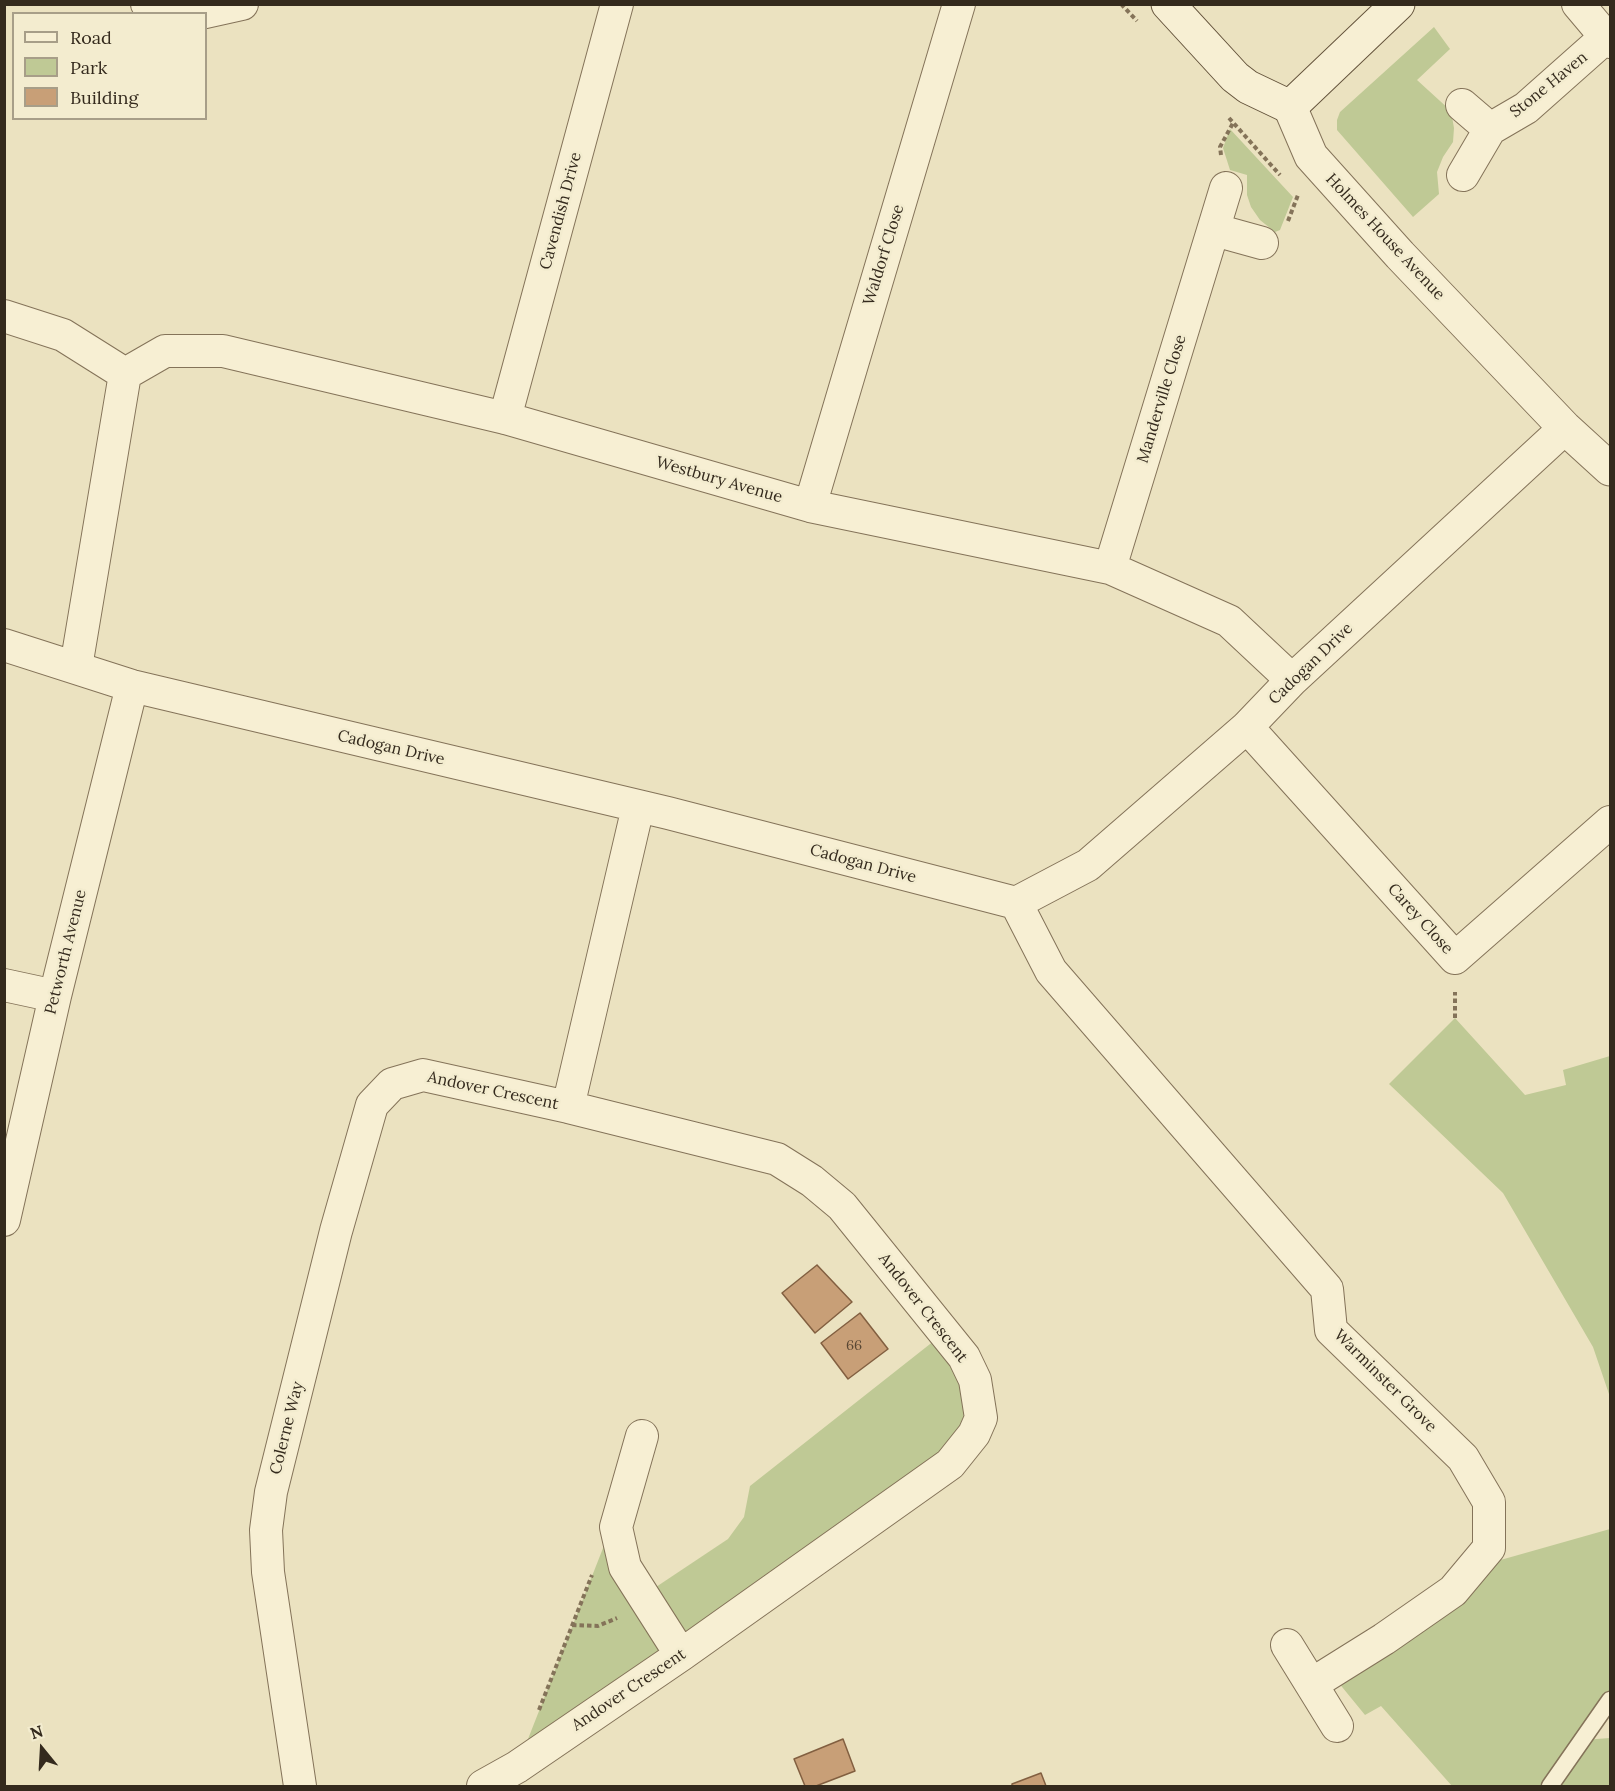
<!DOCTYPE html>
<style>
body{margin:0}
#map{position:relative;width:1615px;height:1791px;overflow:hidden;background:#ebe2c0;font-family:Lora,serif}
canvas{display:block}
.frame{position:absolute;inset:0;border:6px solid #342a1d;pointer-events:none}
.legend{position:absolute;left:12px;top:12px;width:195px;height:108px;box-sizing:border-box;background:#f3eccf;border:2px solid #a79e88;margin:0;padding:8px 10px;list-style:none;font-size:18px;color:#342a1d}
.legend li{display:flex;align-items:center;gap:12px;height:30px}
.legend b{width:30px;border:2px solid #a79e88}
.north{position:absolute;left:12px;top:1719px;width:60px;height:60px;-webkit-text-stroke:4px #f3eccf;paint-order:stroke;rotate:342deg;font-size:16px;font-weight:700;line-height:24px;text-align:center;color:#342a1d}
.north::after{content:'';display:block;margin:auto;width:21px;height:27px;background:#342a1d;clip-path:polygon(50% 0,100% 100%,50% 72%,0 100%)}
</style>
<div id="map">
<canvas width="1615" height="1791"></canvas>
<div class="frame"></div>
<ul class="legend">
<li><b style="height:8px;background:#f7efd3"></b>Road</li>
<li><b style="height:16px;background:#bfc995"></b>Park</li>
<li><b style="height:16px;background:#c89f77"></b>Building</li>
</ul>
<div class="north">N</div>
</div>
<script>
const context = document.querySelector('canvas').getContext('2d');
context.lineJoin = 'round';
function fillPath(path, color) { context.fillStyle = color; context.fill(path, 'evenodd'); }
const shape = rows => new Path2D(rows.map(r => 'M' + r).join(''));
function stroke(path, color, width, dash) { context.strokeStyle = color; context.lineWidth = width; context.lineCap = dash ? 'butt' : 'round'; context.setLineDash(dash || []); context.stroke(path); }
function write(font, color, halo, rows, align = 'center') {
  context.font = font + ' Lora,serif'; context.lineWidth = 5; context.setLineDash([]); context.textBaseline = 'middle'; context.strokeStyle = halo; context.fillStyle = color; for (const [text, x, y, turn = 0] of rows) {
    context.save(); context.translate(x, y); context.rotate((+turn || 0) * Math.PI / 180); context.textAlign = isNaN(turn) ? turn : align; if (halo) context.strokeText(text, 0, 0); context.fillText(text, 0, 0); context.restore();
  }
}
fillPath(shape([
 [1434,27,1450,49,1417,80,1451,111,1454,128,1453,142,1443,157,1437,172,1439,194,1413,217,1337,130,1337,120,1340,112],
 [1230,129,1293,197,1280,230,1275,232,1260,220,1251,207,1247,195,1247,175,1230,170,1223,148],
 [1455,1018,1525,1095,1566,1085,1563,1070,1610,1056,1610,1397,1593,1347,1503,1193,1389,1084],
 [944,1333,979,1400,950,1464,517,1767,607,1538,644,1595,728,1539,744,1517,750,1486],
 [1610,1529,1610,1700,1583,1740,1610,1738,1610,1786,1452,1786,1381,1706,1365,1715,1338,1682,1497,1561]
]), '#bfc995');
const building = shape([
 [817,1265,852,1302,815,1333,782,1293,817,1265],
 [860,1313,888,1349,848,1379,821,1343,860,1313],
 [843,1739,855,1771,816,1786,805,1786,794,1759,843,1739],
 [1041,1773,1046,1786,1012,1786,1012,1784,1041,1773]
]);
fillPath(building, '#c89f77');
stroke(building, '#825f40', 1.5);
const service = shape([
 [1550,1786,1610,1700]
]);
const minor = shape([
 [147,4,195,14],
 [1578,4,1610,42],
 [197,14,242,4],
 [1462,105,1490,129],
 [1463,175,1490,129,1526,108,1606,37],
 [1215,230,1262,243],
 [4,316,63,335,125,374],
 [125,374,165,351,223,351,505,418,810,506,1110,568,1229,621,1292,680],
 [505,418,617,4],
 [810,506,959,4],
 [1110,568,1226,188],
 [4,645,132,686,668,813,1016,903,1088,865,1247,727,1292,680,1565,428],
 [76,667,125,374],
 [1247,727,1455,958,1610,822],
 [1016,903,1051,971,1327,1289,1331,1330,1463,1458,1489,1502,1489,1548,1453,1591,1384,1639,1312,1684],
 [4,985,55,996],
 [568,1107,638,807],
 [4,1220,55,996,132,686],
 [642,1436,616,1527,625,1567,681,1655],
 [1287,1645,1337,1726],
 [300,1786,268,1572,266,1530,271,1492,336,1231,372,1105,392,1084,423,1075,568,1107,777,1159,812,1181,842,1206,964,1357,975,1380,981,1418,974,1434,950,1464,681,1655,517,1767,483,1786]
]);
const tertiary = shape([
 [1290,107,1311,156,1400,255,1565,428,1610,469]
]);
const secondary = shape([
 [1168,4,1235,77,1248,87,1290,107,1398,4]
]);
stroke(service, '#847359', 19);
stroke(minor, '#847359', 34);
stroke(tertiary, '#847359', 35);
stroke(secondary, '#65543c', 35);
stroke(shape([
 [1121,4,1137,21],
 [1229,118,1280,175],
 [1221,155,1220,147,1233,123],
 [1288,221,1298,195],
 [1455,1018,1455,992],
 [572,1625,598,1626,617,1618],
 [539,1710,592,1575]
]), '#847359', 4, [4.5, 3]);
stroke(service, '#f7efd3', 16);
stroke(minor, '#f7efd3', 32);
stroke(tertiary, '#f7efd3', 33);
stroke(secondary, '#f7efd3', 33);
write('14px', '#594734', null, [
 ["66",854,1346]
]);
write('16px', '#342a1d', '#f3eccf', [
 ["Stone Haven",1549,85,-39],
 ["Cavendish Drive",561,211,-75],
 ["Holmes House Avenue",1385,237,47],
 ["Waldorf Close",884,255,-73],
 ["Manderville Close",1162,399,-73],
 ["Westbury Avenue",719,480,16],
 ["Cadogan Drive",1311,664,-44],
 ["Cadogan Drive",391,748,13],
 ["Cadogan Drive",863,864,15],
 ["Carey Close",1420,919,48],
 ["Petworth Avenue",66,952,-76],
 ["Andover Crescent",493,1091,12],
 ["Andover Crescent",923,1308,52],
 ["Warminster Grove",1385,1381,45],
 ["Colerne Way",287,1428,-76],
 ["Andover Crescent",629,1690,-34]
]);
</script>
